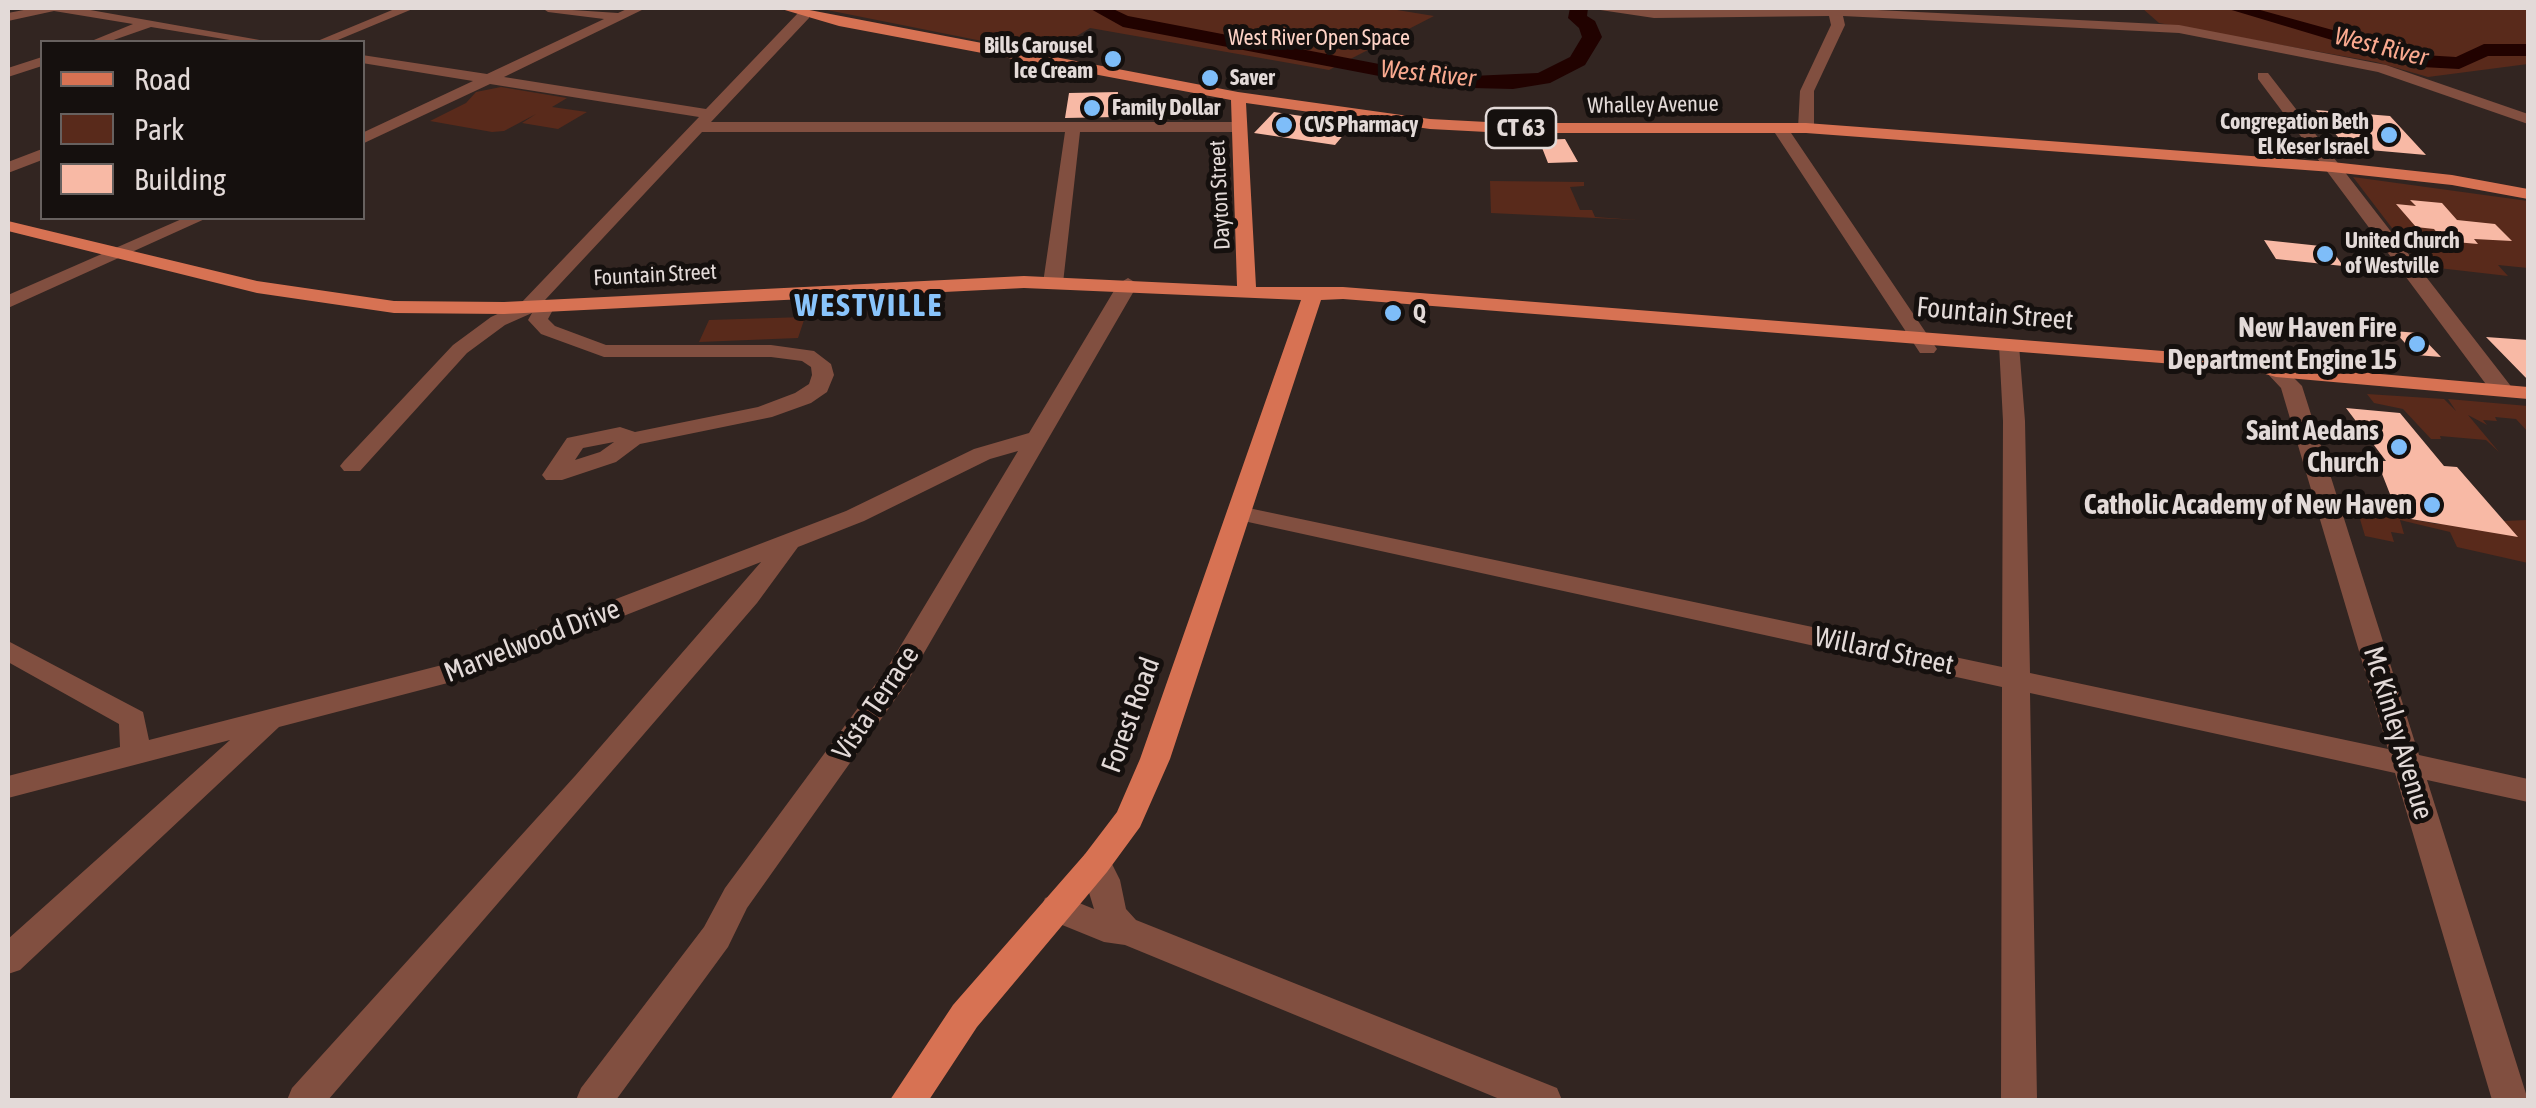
<!DOCTYPE html>
<style>
body{margin:0}
#map{position:relative;width:2536px;height:1108px;overflow:hidden;background:#322521;font-family:"Asap Condensed",sans-serif}
canvas{display:block}
.frame{position:absolute;inset:0;border:10px solid #e3dad8;pointer-events:none}
.legend{position:absolute;left:40px;top:40px;width:325px;height:180px;box-sizing:border-box;background:#15100e;border:2px solid #67615f;margin:0;padding:12px 18px;list-style:none;font-size:30px;color:#e3dad8}
.legend li{display:flex;align-items:center;gap:20px;height:50px}
.legend b{width:50px;border:2px solid #67615f}
</style>
<div id="map">
<canvas width="2536" height="1108"></canvas>
<div class="frame"></div>
<ul class="legend">
<li><b style="height:12px;background:#d77253"></b>Road</li>
<li><b style="height:28px;background:#592a1b"></b>Park</li>
<li><b style="height:28px;background:#f8b9a5"></b>Building</li>
</ul>
</div>
<script>
const context = document.querySelector('canvas').getContext('2d');
context.lineJoin = 'round';
function fillPath(path, color) { context.fillStyle = color; context.fill(path, 'evenodd'); }
const shape = rows => new Path2D(rows.map(r => 'M' + r).join(''));
function stroke(path, color, width, dash) { context.strokeStyle = color; context.lineWidth = width; context.lineCap = dash ? 'butt' : 'round'; context.setLineDash(dash || []); context.stroke(path); }
function write(font, color, halo, rows, align = 'center') {
  context.font = font + ' "Asap Condensed",sans-serif'; context.lineWidth = 10; context.setLineDash([]); context.textBaseline = 'middle'; context.strokeStyle = halo; context.fillStyle = color; for (const [text, x, y, turn = 0] of rows) {
    context.save(); context.translate(x, y); context.rotate((+turn || 0) * Math.PI / 180); context.textAlign = isNaN(turn) ? turn : align; if (halo) context.strokeText(text, 0, 0); context.fillText(text, 0, 0); context.restore();
  }
}
fillPath(shape([
 [817,8,1385,8,1434,16,1329,70,1090,28,1047,54],
 [2142,8,2528,8,2528,64,2428,77,2376,62,2159,23],
 [501,87,567,98,552,107,587,112,558,129,522,123,536,114,504,131,492,132,430,121,466,103,476,92],
 [2353,177,2528,201,2528,268,2498,265,2508,276,2421,266],
 [1490,181,1584,182,1584,186,1570,187,1580,210,1592,210,1595,217,1637,220,1491,213],
 [805,317,798,338,699,342,709,320],
 [2367,394,2444,399,2456,411,2448,399,2528,406,2528,432,2516,419,2495,417,2497,421,2483,420,2487,425,2468,415,2499,452,2486,440,2440,436,2441,439,2431,439,2403,409,2374,403],
 [2352,492,2393,500,2399,517,2437,524,2527,520,2528,563,2457,547,2450,532,2400,520,2404,534,2391,532,2394,542,2365,536]
]), '#592a1b');
fillPath(shape([
 [1089,8,1111,8,1128,16,1379,64,1472,76,1538,73,1570,57,1582,37,1579,28,1568,18,1570,8,1588,8,1587,16,1595,21,1602,37,1585,65,1550,83,1513,89,1472,88,1379,76,1123,27,1089,8],
 [2225,8,2253,8,2423,55,2456,57,2484,44,2528,44,2528,56,2488,56,2459,69,2422,67,2225,8]
]), '#210200');
fillPath(shape([
 [1118,92,1116,117,1065,118,1069,93],
 [2316,110,2390,116,2426,155,2347,148],
 [1274,112,1350,123,1351,126,1335,145,1254,133],
 [1565,139,1578,162,1548,163,1539,140],
 [2410,200,2442,203,2457,220,2495,224,2512,241,2474,239,2478,244,2444,241,2434,229,2416,227,2396,204,2416,206],
 [2264,240,2330,247,2343,266,2276,259],
 [2394,331,2418,333,2441,357,2416,355],
 [2486,337,2528,340,2528,380],
 [2346,408,2400,413,2444,466,2457,467,2518,537,2399,517,2377,461,2386,461]
]), '#f8b9a5');
fillPath(shape([
 [34,8,79,8,271,42,242,42,151,27,108,42,89,42,133,24,54,11,8,21,8,13,34,8],
 [397,8,415,8,333,42,315,42,397,8],
 [542,8,618,13,629,8,646,8,504,77,706,109,799,12,809,12,809,18,711,122,1239,122,1247,127,1239,132,1080,132,1063,283,1053,289,1043,283,1065,132,702,132,545,300,555,306,548,319,555,326,606,345,771,345,814,351,831,364,834,375,827,392,811,403,772,417,640,444,616,462,562,480,546,480,542,475,567,438,620,427,635,432,758,407,795,393,809,384,812,375,811,367,802,361,771,357,604,357,541,334,528,320,532,313,505,325,467,353,360,471,344,471,340,466,344,461,453,345,491,317,521,303,699,117,490,84,362,144,362,133,473,81,362,63,362,55,487,74,604,19,548,12,542,8],
 [614,442,600,452,575,460,583,448,614,442],
 [1587,8,1837,8,2179,25,2386,65,2528,114,2528,124,2378,72,2179,33,1843,16,1845,25,1814,91,1814,128,1806,133,1798,128,1800,91,1831,25,1829,16,1654,18,1587,8],
 [42,57,42,66,8,77,8,68,42,57],
 [2258,73,2268,73,2510,385,2513,390,2510,395,2494,395,2258,79,2258,73],
 [1773,124,1785,124,1937,349,1934,353,1920,353,1771,127,1773,124],
 [42,149,42,160,8,173,8,162,42,149],
 [184,218,207,218,8,308,8,295,184,218],
 [1128,278,1138,284,906,684,747,908,728,947,616,1100,576,1100,581,1088,704,927,725,888,886,670,1018,451,990,459,864,521,798,547,757,603,328,1100,287,1100,292,1088,575,776,761,562,463,679,279,727,20,970,8,974,8,939,230,740,8,798,8,776,120,747,119,724,8,662,8,641,143,712,149,740,446,664,846,511,974,449,1029,433,1118,284,1128,278],
 [2009,339,2019,345,2025,421,2030,673,2388,749,2281,388,2265,371,2269,367,2283,367,2302,386,2419,755,2528,779,2528,802,2427,780,2528,1100,2492,1100,2395,773,2030,693,2037,1100,2001,1100,2002,687,1239,520,1227,513,1239,506,2002,667,2003,421,1999,345,2009,339],
 [1096,850,1107,854,1120,880,1126,909,1136,920,1557,1088,1562,1100,1502,1100,1125,945,1104,942,1045,918,1041,908,1045,898,1057,894,1094,909,1080,863,1085,854,1096,850]
]), '#814f40');
fillPath(shape([
 [778,8,799,8,1238,92,1430,119,1506,123,1806,123,2332,162,2452,175,2528,189,2528,199,2452,185,2332,172,1806,133,1506,133,1430,129,1246,103,1256,287,1343,287,2253,358,2278,365,2528,387,2528,399,2276,377,2251,370,1343,299,1321,300,1170,759,1140,827,1107,872,977,1027,929,1100,890,1100,953,1005,1085,854,1117,812,1140,759,1301,300,1024,288,504,314,394,313,257,293,8,231,8,221,257,281,394,301,504,302,1024,276,1237,286,1231,100,839,26,778,8]
]), '#d77253');
for (const [x, y, r, color] of [
 [1113,59,10,"#7ebdf9"],
 [1210,78,10,"#7ebdf9"],
 [1092,108,10,"#7ebdf9"],
 [1284,125,10,"#7ebdf9"],
 [2389,135,10,"#7ebdf9"],
 [2325,254,10,"#7ebdf9"],
 [1393,313,10,"#7ebdf9"],
 [2417,344,10,"#7ebdf9"],
 [2399,447,10,"#7ebdf9"],
 [2432,505,10,"#7ebdf9"]
]) { const dot = new Path2D(); dot.arc(x, y, r, 0, 2 * Math.PI); context.fillStyle = color; context.fill(dot); stroke(dot, '#15100e', 4); }
write('22px', '#fed3c6', '#15100e', [
 ["West River Open Space",1319,38]
]);
write('bold 22px', '#e3dad8', '#15100e', [
 ["Bills Carousel",1093,46,"right"],
 ["Ice Cream",1093,71,"right"],
 ["Saver",1230,78],
 ["Family Dollar",1112,108],
 ["Congregation Beth",2369,122,"right"],
 ["El Keser Israel",2369,147,"right"],
 ["CVS Pharmacy",1304,125],
 ["United Church",2345,241],
 ["of Westville",2345,266],
 ["Q",1413,313]
], 'left');
write('22px', '#e3dad8', '#15100e', [
 ["Whalley Avenue",1653,105,-1],
 ["Dayton Street",1220,195,-93],
 ["Fountain Street",655,275,-3]
]);
write('italic 25px', '#faa98f', '#15100e', [
 ["West River",2381,47,14],
 ["West River",1428,74,6]
]);
for (const [x, y, w] of [
 [1521,128,70]
]) { const box = new Path2D(); box.roundRect(x - w / 2, y - 20, w, 40, 8); context.fillStyle = '#15100e'; context.fill(box); stroke(box, '#e3dad8', 2.5); }
write('bold 25px', '#e3dad8', null, [
 ["CT 63",1521,128]
]);
write('28px', '#e3dad8', '#15100e', [
 ["Fountain Street",1995,314,5],
 ["Marvelwood Drive",532,641,-21],
 ["Willard Street",1884,651,12],
 ["Vista Terrace",876,703,-56],
 ["Forest Road",1131,715,-70],
 ["Mc Kinley Avenue",2398,733,73]
]);
write('bold 28px', '#e3dad8', '#15100e', [
 ["New Haven Fire",2397,328],
 ["Department Engine 15",2397,360],
 ["Saint Aedans",2379,431],
 ["Church",2379,463],
 ["Catholic Academy of New Haven",2412,505]
], 'right');
context.letterSpacing = '2.5px';
write('bold 32px', '#89c4fb', '#15100e', [
 ["WESTVILLE",869,306]
]);
context.letterSpacing = '0px';
</script>
